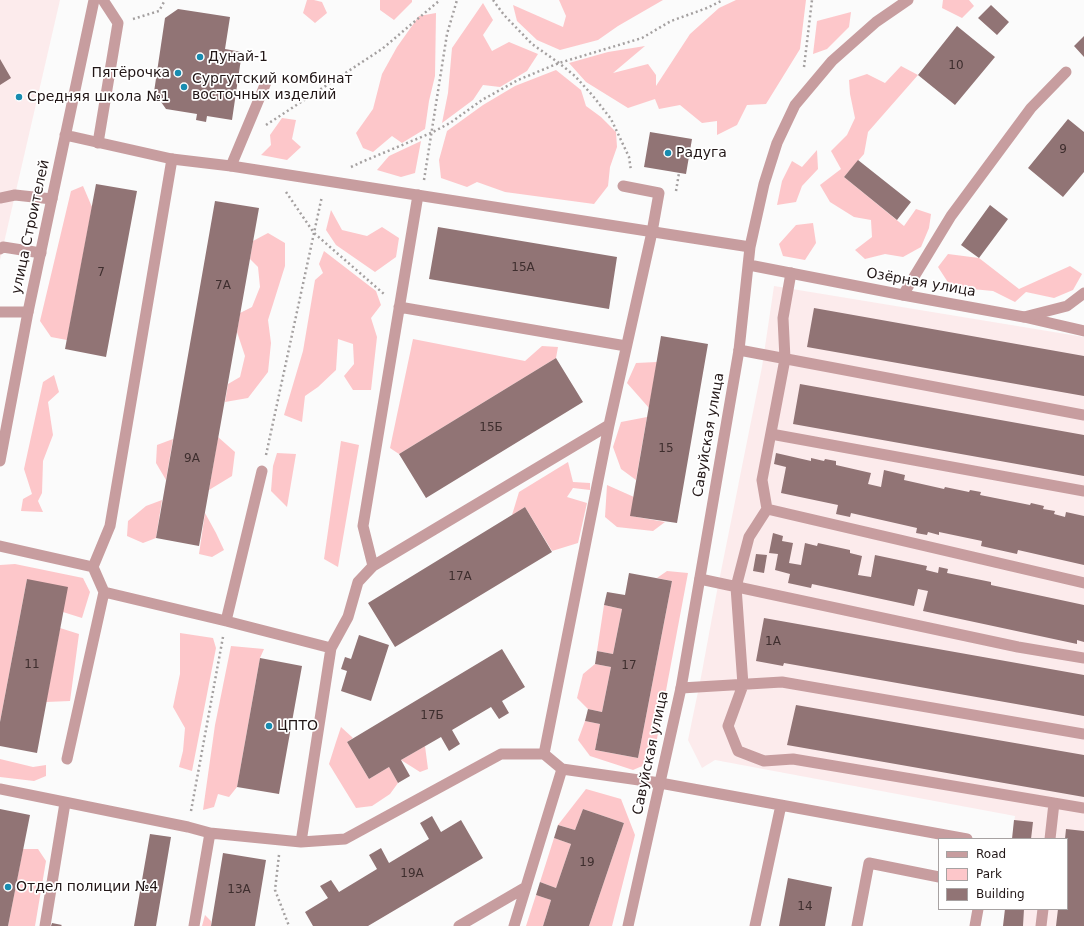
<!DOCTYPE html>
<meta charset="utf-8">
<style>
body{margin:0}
#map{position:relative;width:1084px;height:926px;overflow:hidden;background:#fbfbfb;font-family:"DejaVu Sans",sans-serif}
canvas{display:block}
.legend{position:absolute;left:938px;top:838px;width:130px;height:72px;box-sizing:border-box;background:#fff;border:1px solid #a7a2a2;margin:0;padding:5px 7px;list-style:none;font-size:12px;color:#221717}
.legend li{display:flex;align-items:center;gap:8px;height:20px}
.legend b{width:20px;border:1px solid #a7a2a2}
</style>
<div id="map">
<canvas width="1084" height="926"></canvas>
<ul class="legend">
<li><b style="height:5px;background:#c79d9f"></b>Road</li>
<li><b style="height:11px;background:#fdc7ca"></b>Park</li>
<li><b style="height:11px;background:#917475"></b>Building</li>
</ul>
</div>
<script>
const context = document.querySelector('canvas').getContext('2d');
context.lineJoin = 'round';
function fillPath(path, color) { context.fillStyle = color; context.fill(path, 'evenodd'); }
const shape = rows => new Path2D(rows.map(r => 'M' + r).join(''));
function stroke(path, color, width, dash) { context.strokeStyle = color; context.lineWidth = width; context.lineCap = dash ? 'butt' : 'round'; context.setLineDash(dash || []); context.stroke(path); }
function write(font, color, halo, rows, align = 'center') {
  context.font = font + ' "DejaVu Sans",sans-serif'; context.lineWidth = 3.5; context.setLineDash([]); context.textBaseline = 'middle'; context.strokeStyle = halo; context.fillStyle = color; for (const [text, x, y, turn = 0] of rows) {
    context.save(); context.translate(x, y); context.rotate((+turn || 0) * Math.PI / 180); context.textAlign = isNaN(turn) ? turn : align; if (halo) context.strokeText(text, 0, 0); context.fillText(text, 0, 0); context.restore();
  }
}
fillPath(shape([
 [0,0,60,0,0,260],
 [774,286,1084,337,1084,926,1003,926,1005,909,1067,909,1067,839,1012,839,1015,816,715,760,702,768,688,740,701,677,716,596,762,367]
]), '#fcebec');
fillPath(shape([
 [307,0,314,0,322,2,327,13,315,23,303,13],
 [380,0,412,0,412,2,394,20,380,10],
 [559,0,663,0,618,26,598,40,560,50,537,40,517,21,513,5,563,27,566,16],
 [736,0,806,0,800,49,766,104,747,105,737,125,717,135,717,121,702,123,680,105,659,109,655,99,628,108,586,82,569,63,608,52,645,46,613,73,648,64,656,75,656,86,690,34,719,8],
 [943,0,969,0,974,6,962,18,942,8],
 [483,3,493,20,483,35,492,51,509,42,538,54,527,71,500,87,483,85,473,100,442,123,448,93,452,48],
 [851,12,849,27,827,49,813,54,817,21],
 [436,13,435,76,429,101,425,129,402,143,392,136,373,152,363,148,356,133,373,109,382,74,397,47,419,16],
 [901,66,918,75,868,132,864,154,844,177,904,226,916,209,931,214,929,228,921,247,903,257,885,254,865,259,855,250,872,237,871,220,854,217,830,202,820,185,841,169,831,151,847,135,855,118,850,94,849,80,867,74,885,83],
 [556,70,581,90,586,106,601,117,616,132,617,147,610,167,608,186,594,204,505,192,477,182,467,187,441,178,439,160,447,131,483,105,515,86],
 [282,118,296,120,292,139,301,147,287,160,261,155,271,145,270,135],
 [421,141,415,173,401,177,377,170,389,156],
 [817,150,818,169,802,186,796,202,777,205,782,181,792,161,802,167],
 [83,186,92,207,67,340,51,337,40,321,71,191],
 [331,210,342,230,367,236,382,227,399,238,396,257,375,272,336,245,326,230],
 [813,223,816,243,805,260,783,256,779,244,796,225],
 [268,233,285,243,285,266,268,320,271,343,268,372,248,398,225,402,228,384,240,377,245,356,237,332,240,313,252,307,260,287,258,267,250,259,253,241],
 [324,251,376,291,381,305,371,318,377,337,371,390,353,390,344,376,354,364,353,344,338,339,336,370,318,387,305,396,302,422,284,415,303,351,315,280,323,273,319,264],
 [948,254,979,258,1019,289,1070,266,1082,274,1073,290,1054,298,1026,292,1015,302,993,291,951,287,938,267],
 [413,339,525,361,542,346,558,347,556,358,399,454,390,448],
 [657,362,649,408,627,383,636,363],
 [54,375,59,392,48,402,53,435,43,461,42,493,38,501,43,512,21,511,23,499,32,494,24,469,43,382],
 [647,417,636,480,621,469,613,447,621,422],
 [218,437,235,452,232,476,209,490],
 [173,439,166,480,156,463,157,445],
 [341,441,359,445,338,567,324,559],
 [277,453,296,454,287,507,271,491,273,466],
 [568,462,573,482,590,483,590,490,573,488,567,497,587,503,578,543,552,551,525,507,512,515,519,492],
 [607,485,634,497,631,516,665,522,653,531,617,527,605,517],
 [162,500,156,538,143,543,127,536,128,521,146,506],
 [205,513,216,533,224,550,212,557,199,554],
 [15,564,83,578,90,592,82,618,63,612,27,579,0,722,0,565],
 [667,571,688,573,656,744,647,764,633,770,590,756,578,740,585,721,600,724,595,750,638,758,672,581,657,578],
 [604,605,622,609,613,654,597,651],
 [60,628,79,634,70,701,46,702],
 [180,633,213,638,216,648,192,771,179,767,183,751,185,728,173,707,180,674],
 [231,646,264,649,260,658,237,787,229,797,218,794,214,807,203,810,215,725],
 [595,664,611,667,602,712,588,709,577,698,583,674],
 [341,727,353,738,347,742,369,779,389,767,398,783,390,794,372,806,356,808,329,764,336,742],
 [425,746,428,769,420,772,401,760],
 [0,759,33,767,46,765,46,776,34,781,0,777],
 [586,789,621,799,635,835,612,926,589,926,624,823,583,809,575,830,558,825],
 [554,838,571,844,556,888,540,882],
 [23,849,38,849,46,861,35,926,8,926],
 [536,895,551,900,543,926,526,926],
 [205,915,211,921,211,926,202,926]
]), '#fdc7ca');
fillPath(shape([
 [991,5,1009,22,997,35,978,18],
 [178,9,230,17,225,49,242,52,232,120,207,116,206,122,196,120,197,114,166,109,154,92,165,18],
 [957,26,995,57,955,105,918,75],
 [1084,36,1084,57,1074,46],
 [0,59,11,78,0,85],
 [1068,119,1084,132,1084,172,1063,197,1028,168],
 [650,132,692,139,686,174,644,167],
 [858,160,911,202,897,220,844,177],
 [96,184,137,191,106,357,65,349],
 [215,201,259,208,199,546,156,538],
 [990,205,1008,219,979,258,961,245],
 [438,227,617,257,609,309,429,279],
 [814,308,1084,356,1084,396,807,347],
 [661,336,708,344,677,523,630,516],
 [556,358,583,402,426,498,399,454],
 [800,384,1084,435,1084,476,793,424],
 [776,453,811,461,811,458,824,461,825,459,836,461,836,465,871,473,868,484,881,487,884,470,905,475,904,480,944,489,945,487,969,492,970,490,981,492,980,495,1030,505,1031,503,1044,506,1043,509,1055,511,1054,514,1065,517,1066,512,1084,516,1084,565,1018,550,1017,554,981,546,982,541,939,532,939,535,928,532,927,535,916,533,917,528,851,513,850,517,836,514,838,505,781,493,786,467,774,464],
 [525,507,552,552,395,647,368,603],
 [773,533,783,536,782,541,793,543,789,563,801,565,805,543,817,546,818,543,850,550,850,553,862,556,858,575,871,577,875,555,927,566,926,570,938,573,939,567,948,569,947,573,991,582,991,585,1084,605,1084,642,1077,640,1077,644,923,611,928,591,918,589,914,606,812,584,811,588,788,583,790,574,775,570,778,554,769,553],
 [756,554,767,555,764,573,753,571],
 [629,573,672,581,638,758,595,750,600,724,585,721,588,709,602,712,611,667,595,664,597,651,613,654,622,609,604,605,607,592,625,595],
 [27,579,68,587,37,753,0,746,0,722],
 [764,618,1084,675,1084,716,784,663,783,666,756,661],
 [359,635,389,645,371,701,341,691,347,671,341,669,345,657,351,659],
 [502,649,525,687,502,701,509,713,499,719,491,707,452,730,460,744,449,751,441,737,401,760,410,776,398,783,389,767,369,779,347,742],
 [260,658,302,666,279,794,237,787],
 [796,705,1084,755,1084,797,787,745],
 [0,809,30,815,8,926,0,926],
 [583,809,624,823,589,926,543,926,551,900,536,895,540,882,556,888,571,844,554,838,558,825,575,830],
 [432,816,441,832,461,820,483,858,368,926,313,926,305,912,328,898,320,886,331,880,339,892,377,869,369,855,381,848,389,863,429,839,420,823],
 [1014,820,1033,822,1031,839,1012,839],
 [1066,829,1084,831,1084,926,1056,926,1058,909,1067,909,1067,839,1065,839],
 [150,834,171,837,156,926,134,926],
 [223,853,266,860,255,926,211,926],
 [788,878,832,887,825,926,779,926],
 [1005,909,1024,909,1023,926,1003,926],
 [52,923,62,925,61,926,51,926]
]), '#917475');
stroke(shape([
 [493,0,504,15,532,44,559,63,575,76,593,96,611,119,629,157,631,171],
 [133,19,159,11,165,0],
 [804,67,812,0],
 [266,125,382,49,440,0],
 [351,167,364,161,431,133,450,123,482,100,518,80,559,63,642,38,671,21,707,8,723,0],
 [424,180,447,34,457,0],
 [676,191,679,173],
 [286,192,314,233,384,294],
 [266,455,322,196],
 [191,811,223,637],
 [279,855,275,890,289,926]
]), '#a4a0a0', 2.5, [2, 3]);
stroke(shape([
 [98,143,118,23,103,0],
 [231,166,267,80],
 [0,198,15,195,52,199],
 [0,249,3,247,41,253],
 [791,273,783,318,785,359,762,480,767,509,749,537,736,587,743,685,728,726,738,751,764,761,793,759,1084,808],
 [903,295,951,216,1031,108,1066,72],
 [399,307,626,346],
 [0,312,28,312],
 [1024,317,1084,331],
 [739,350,1084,415],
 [771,434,1084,491],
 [767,509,1084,583],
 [0,546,93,567],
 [373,566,363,526,418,195],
 [700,579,1018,647,1084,658],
 [104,592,226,621,331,648],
 [226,621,262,471],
 [681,688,782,682,1084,734],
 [544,754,609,425,652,232,659,193,623,186],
 [67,759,104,592,93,567,110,526,172,159],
 [0,789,188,827,210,833,301,842,345,839,501,754,544,754,562,769,660,783,967,839],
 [1050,839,1054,803],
 [301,842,331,648,348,617,358,582,373,566,609,425],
 [45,926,65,803],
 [194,926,210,833],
 [459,926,526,887],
 [514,926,562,769],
 [755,926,781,805],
 [857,926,869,863,939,877],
 [975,926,978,909],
 [1041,926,1043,909]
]), '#c79d9f', 11);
stroke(shape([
 [65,135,172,159,231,166,750,247],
 [749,265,903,295,1024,317,1067,306,1084,293],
 [0,461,28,312,94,0],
 [628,926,681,688,739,350,750,247,764,184,777,143,795,105,832,61,876,22,908,0]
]), '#c79d9f', 11);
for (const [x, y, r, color] of [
 [200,57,4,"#188cb0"],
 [178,73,4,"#188cb0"],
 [184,87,4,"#188cb0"],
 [19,97,4,"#188cb0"],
 [668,153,4,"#188cb0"],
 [269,726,4,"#188cb0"],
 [8,887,4,"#188cb0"]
]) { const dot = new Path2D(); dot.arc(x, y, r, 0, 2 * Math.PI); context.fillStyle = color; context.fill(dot); stroke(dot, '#fff', 1.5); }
write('12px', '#3e2e2e', null, [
 ["10",956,66],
 ["9",1063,150],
 ["15А",523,268],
 ["7",101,273],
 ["7А",223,286],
 ["15Б",491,428],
 ["15",666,449],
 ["9А",192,459],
 ["17А",460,577],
 ["1А",773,642],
 ["11",32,665],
 ["17",629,666],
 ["17Б",432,716],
 ["19",587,863],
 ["19А",412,874],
 ["13А",239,890],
 ["14",805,907]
]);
write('14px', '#221717', '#fff', [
 ["Дунай-1",208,57],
 ["Пятёрочка",170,73,"right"],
 ["Сургутский комбинат",192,79],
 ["восточных изделий",192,95],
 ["Средняя школа №1",27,97],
 ["Радуга",676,153],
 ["ЦПТО",277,726],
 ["Отдел полиции №4",16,887]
], 'left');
write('14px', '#221717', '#fff', [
 ["улица Строителей",31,227,-78],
 ["Озёрная улица",921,283,10],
 ["Савуйская улица",709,435,-80],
 ["Савуйская улица",651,753,-78]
]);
</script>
